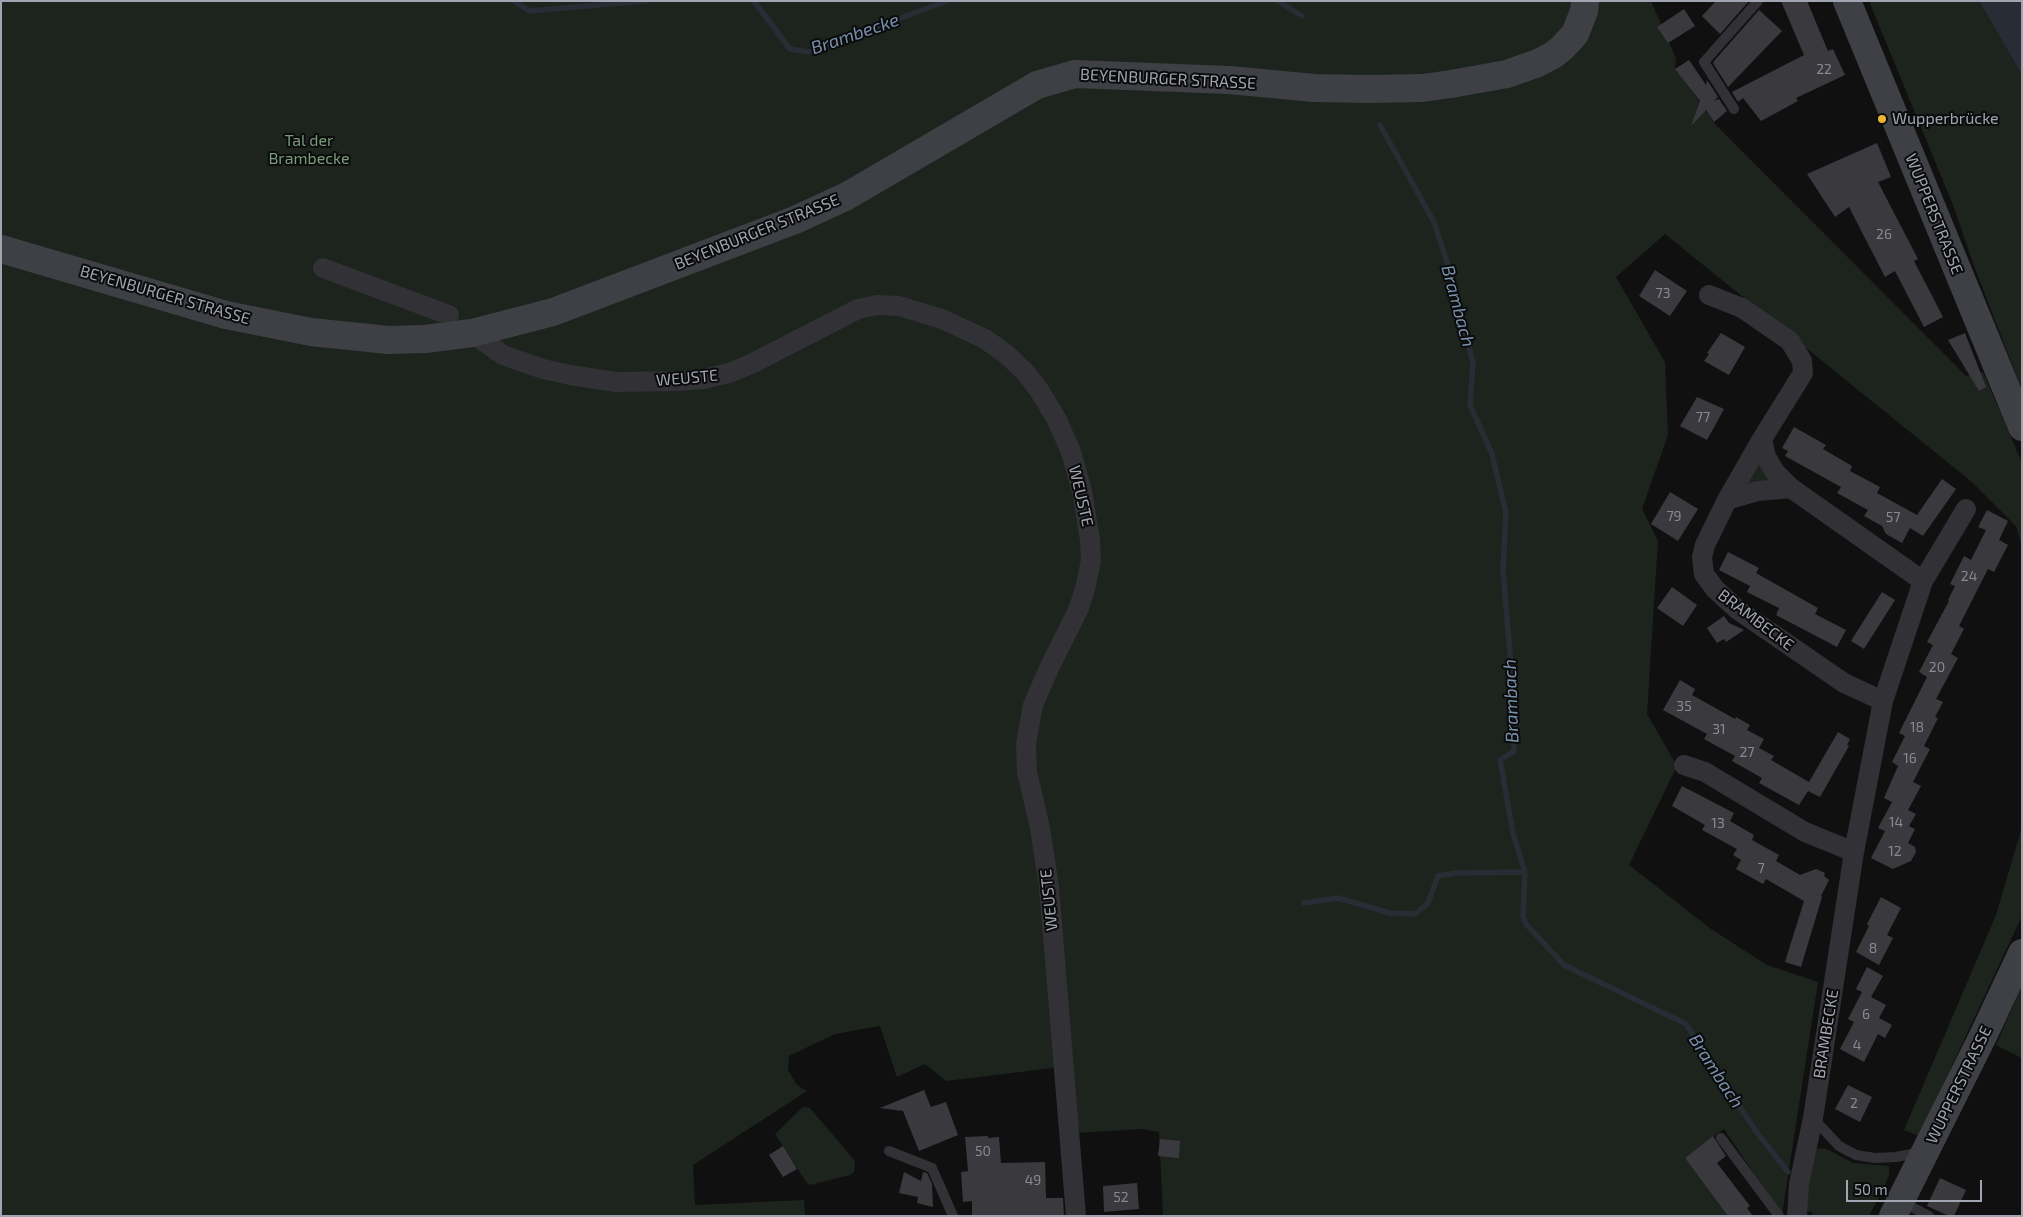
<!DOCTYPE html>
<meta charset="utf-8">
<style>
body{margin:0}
#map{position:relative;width:2023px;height:1217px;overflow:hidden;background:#101011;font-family:"Exo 2",sans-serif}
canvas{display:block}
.frame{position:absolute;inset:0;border:2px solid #a1a5b2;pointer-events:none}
.scale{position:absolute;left:1846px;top:1180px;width:136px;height:22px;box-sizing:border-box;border:2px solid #a1a5b2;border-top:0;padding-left:6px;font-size:15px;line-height:18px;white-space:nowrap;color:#a1a5b2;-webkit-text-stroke:4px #0b0b0c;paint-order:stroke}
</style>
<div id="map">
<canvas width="2023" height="1217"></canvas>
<div class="frame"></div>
<div class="scale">50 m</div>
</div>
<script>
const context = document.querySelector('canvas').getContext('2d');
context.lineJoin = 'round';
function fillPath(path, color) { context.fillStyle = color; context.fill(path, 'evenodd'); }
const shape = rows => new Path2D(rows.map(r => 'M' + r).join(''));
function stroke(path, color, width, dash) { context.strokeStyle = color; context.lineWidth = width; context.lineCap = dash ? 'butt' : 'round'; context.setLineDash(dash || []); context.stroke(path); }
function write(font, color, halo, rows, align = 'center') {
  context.font = font + ' "Exo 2",sans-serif'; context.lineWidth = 4; context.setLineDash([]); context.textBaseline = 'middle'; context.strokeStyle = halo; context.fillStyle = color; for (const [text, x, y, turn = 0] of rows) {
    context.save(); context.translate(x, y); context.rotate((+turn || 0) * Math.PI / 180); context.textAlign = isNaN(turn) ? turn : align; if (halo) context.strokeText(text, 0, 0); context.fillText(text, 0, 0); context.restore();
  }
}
fillPath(shape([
 [1,1,1651,1,1676,58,1675,67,1715,124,1966,376,1983,372,2022,463,2022,546,2016,526,1972,482,1665,234,1616,277,1665,362,1668,435,1642,509,1658,541,1647,714,1677,766,1629,865,1711,929,1767,965,1818,982,1782,1215,1724,1129,1685,1158,1729,1216,1163,1216,1159,1132,1141,1129,1076,1133,1069,1066,946,1081,925,1064,897,1077,880,1026,835,1034,789,1056,788,1070,797,1085,807,1091,693,1165,695,1205,804,1200,805,1216,1,1216],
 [1869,1,1979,1,2022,75,2022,390,1974,266,1953,205],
 [1758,461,1772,480,1745,486],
 [2022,827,2022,916,1919,1136,1904,1130,1996,915],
 [2022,986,2022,1058,1996,1045],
 [803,1107,810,1108,855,1161,854,1172,850,1175,810,1185,806,1182,775,1134],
 [1825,1148,1853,1163,1889,1166,1889,1174,1884,1188,1869,1216,1813,1216,1812,1212,1803,1211,1815,1149]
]), '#1c241d');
fillPath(shape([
 [1979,1,2022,1,2022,75]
]), '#272d34');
stroke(shape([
 [514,1,529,11,646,1],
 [754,1,790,49,809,52,947,1],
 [1278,1,1302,16],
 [1380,125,1434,222,1450,272,1473,363,1470,405,1492,454,1506,513,1503,570,1514,702,1514,751,1500,760,1513,833,1525,872,1523,917,1526,924,1564,965,1686,1024,1755,1130,1788,1172],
 [1304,903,1338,898,1390,913,1415,914,1428,903,1438,876,1456,873,1525,872]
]), '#272d34', 5.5);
fillPath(shape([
 [1716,1,1749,1,1720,34,1702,16],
 [1781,1,1807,1,1828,51,1833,49,1845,75,1796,98,1798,101,1761,121,1743,98,1738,102,1732,92,1804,55],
 [1684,9,1695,26,1668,43,1657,27],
 [1759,10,1782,31,1728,87,1713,63,1714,61],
 [1689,60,1706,85,1707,80,1718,97,1714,101,1719,99,1727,111,1714,122,1706,110,1691,126,1700,101,1675,69],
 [1877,143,1891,177,1878,182,1918,259,1914,261,1943,317,1924,327,1895,271,1885,277,1849,207,1835,217,1807,174],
 [1655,270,1687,291,1670,316,1639,296],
 [1721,333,1745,347,1729,375,1704,361,1709,354,1707,353],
 [1965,333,1986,387,1979,391,1948,340],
 [1697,397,1724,409,1707,440,1680,426],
 [1794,427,1826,445,1823,449,1852,466,1850,471,1880,487,1877,493,1917,515,1942,479,1956,489,1923,536,1910,528,1902,543,1886,534,1882,526,1864,516,1868,510,1837,493,1841,487,1785,456,1788,451,1782,448],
 [1670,492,1698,509,1678,541,1651,524],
 [1987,510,2008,521,1999,540,2008,545,1994,572,1988,569,1959,626,1964,629,1951,654,1958,658,1936,699,1943,702,1935,717,1938,718,1924,746,1930,749,1913,782,1921,786,1908,810,1916,814,1909,826,1915,829,1908,843,1915,847,1916,852,1911,861,1893,869,1871,858,1885,831,1878,828,1892,802,1884,798,1898,766,1892,762,1905,736,1899,733,1927,677,1919,672,1933,645,1927,642,1949,601,1948,600,1955,586,1950,584,1964,556,1971,560,1986,530,1978,527],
 [1728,552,1759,568,1756,573,1818,608,1815,614,1846,630,1837,647,1776,615,1779,608,1747,592,1750,586,1719,570],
 [1672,587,1697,605,1683,626,1657,608],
 [1882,592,1895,600,1864,649,1851,641],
 [1724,616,1729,623,1744,630,1726,642,1724,639,1717,643,1707,628],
 [1680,680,1695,689,1692,695,1735,719,1736,717,1750,725,1747,730,1764,739,1759,748,1774,756,1771,760,1809,782,1838,732,1850,739,1847,745,1849,746,1820,797,1808,791,1799,805,1759,783,1762,778,1732,761,1735,756,1704,739,1707,734,1663,710],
 [1682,786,1734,813,1730,821,1754,835,1752,840,1779,855,1776,861,1800,875,1816,869,1825,873,1824,876,1829,880,1821,896,1822,897,1801,967,1785,962,1804,901,1766,879,1763,884,1736,869,1741,860,1733,855,1737,849,1702,830,1705,825,1672,806],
 [1881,897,1901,908,1887,935,1893,938,1879,965,1856,952,1869,926,1867,924],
 [1867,967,1883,976,1871,997,1886,1005,1879,1018,1892,1025,1885,1038,1878,1034,1864,1062,1840,1049,1854,1022,1848,1019,1862,992,1864,993,1856,989],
 [1848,1085,1872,1097,1860,1122,1835,1109],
 [924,1090,931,1107,946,1102,958,1135,919,1151,903,1111,880,1108],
 [988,1136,988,1138,999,1137,1001,1163,1045,1162,1046,1198,1063,1198,1064,1216,972,1216,972,1201,963,1202,961,1172,968,1171,965,1137],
 [1713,1136,1726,1156,1717,1163,1750,1206,1747,1208,1753,1216,1728,1216,1685,1158],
 [1160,1139,1180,1141,1179,1158,1158,1156],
 [783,1146,797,1169,783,1177,769,1155],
 [904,1172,921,1181,923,1172,927,1173,932,1184,933,1207,917,1203,918,1197,899,1193],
 [1940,1178,1966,1190,1954,1216,1949,1216,1927,1206],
 [1137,1183,1139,1209,1104,1212,1103,1186]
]), '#3a3a3e');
stroke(shape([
 [1734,109,1704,62,1758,1],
 [1813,1118,1839,1146,1856,1155,1875,1158,1896,1157,1922,1152],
 [1721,1138,1779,1216],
 [889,1151,932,1168,953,1216],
 [1902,1202,1929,1216]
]), '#313136', 10);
stroke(shape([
 [323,268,449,315],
 [1709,295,1742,308,1790,341,1802,361,1803,373,1762,439,1766,457,1775,472,1791,488],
 [472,333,503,355,543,369,570,375,616,382,679,381,704,379,729,373,751,364,858,309,877,305,899,306,942,319,985,339,1006,354,1025,372,1039,390,1057,420,1071,452,1082,491,1090,540,1091,560,1086,585,1079,608,1050,666,1033,705,1026,744,1027,772,1040,828,1049,887,1076,1216],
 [1727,500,1762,439],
 [1883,701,1844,683,1738,610,1715,589,1704,574,1702,557,1705,545,1727,500,1758,491,1791,488,1923,581],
 [1684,765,1705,772,1805,832,1854,852],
 [1797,1216,1799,1184,1813,1118,1854,852,1883,701,1923,581,1966,509]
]), '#313136', 20);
stroke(shape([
 [1847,1,2022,427],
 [1,249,226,315,311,332,388,340,425,339,472,333,553,312,795,220,847,196,1037,85,1075,74,1229,80,1314,88,1369,89,1423,88,1451,84,1507,74,1538,63,1553,55,1562,48,1575,34,1584,11,1585,1],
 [1893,1216,1983,1036,2022,953]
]), '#3f4046', 28);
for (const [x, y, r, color] of [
 [1882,119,5,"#ebb72e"]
]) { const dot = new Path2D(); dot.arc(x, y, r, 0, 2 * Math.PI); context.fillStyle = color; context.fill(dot); stroke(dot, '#0b0b0c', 2); }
write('14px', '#878a95', null, [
 ["22",1824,69],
 ["26",1884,234],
 ["73",1663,293],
 ["77",1703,417],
 ["79",1674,516],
 ["57",1893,517],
 ["24",1969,576],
 ["20",1937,667],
 ["35",1684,706],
 ["18",1917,727],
 ["31",1719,729],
 ["27",1747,752],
 ["16",1910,758],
 ["14",1896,822],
 ["13",1718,823],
 ["12",1895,851],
 ["7",1761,868],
 ["8",1873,948],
 ["6",1866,1014],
 ["4",1857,1045],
 ["2",1854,1103],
 ["50",983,1151],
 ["49",1033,1180],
 ["52",1121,1197]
]);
write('16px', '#a1a5b2', '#0b0b0c', [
 ["BEYENBURGER STRASSE",1168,79,3],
 ["WUPPERSTRASSE",1934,214,68],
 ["BEYENBURGER STRASSE",757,232,-22],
 ["BEYENBURGER STRASSE",165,295,16],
 ["WEUSTE",687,378,-5],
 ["WEUSTE",1081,496,77],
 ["BRAMBECKE",1756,620,37],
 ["WEUSTE",1049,900,-96],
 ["BRAMBECKE",1826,1034,-81],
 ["WUPPERSTRASSE",1959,1085,-64]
]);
write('16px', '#a1a5b2', '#0b0b0c', [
 ["Wupperbrücke",1892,119]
], 'left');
write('16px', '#799c7d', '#0b0b0c', [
 ["Tal der",309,141],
 ["Brambecke",309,159]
]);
write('italic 18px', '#7891ac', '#0b0b0c', [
 ["Brambecke",855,34,-19],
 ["Brambach",1458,306,75],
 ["Brambach",1511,701,-92],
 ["Brambach",1716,1071,57]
]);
</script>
